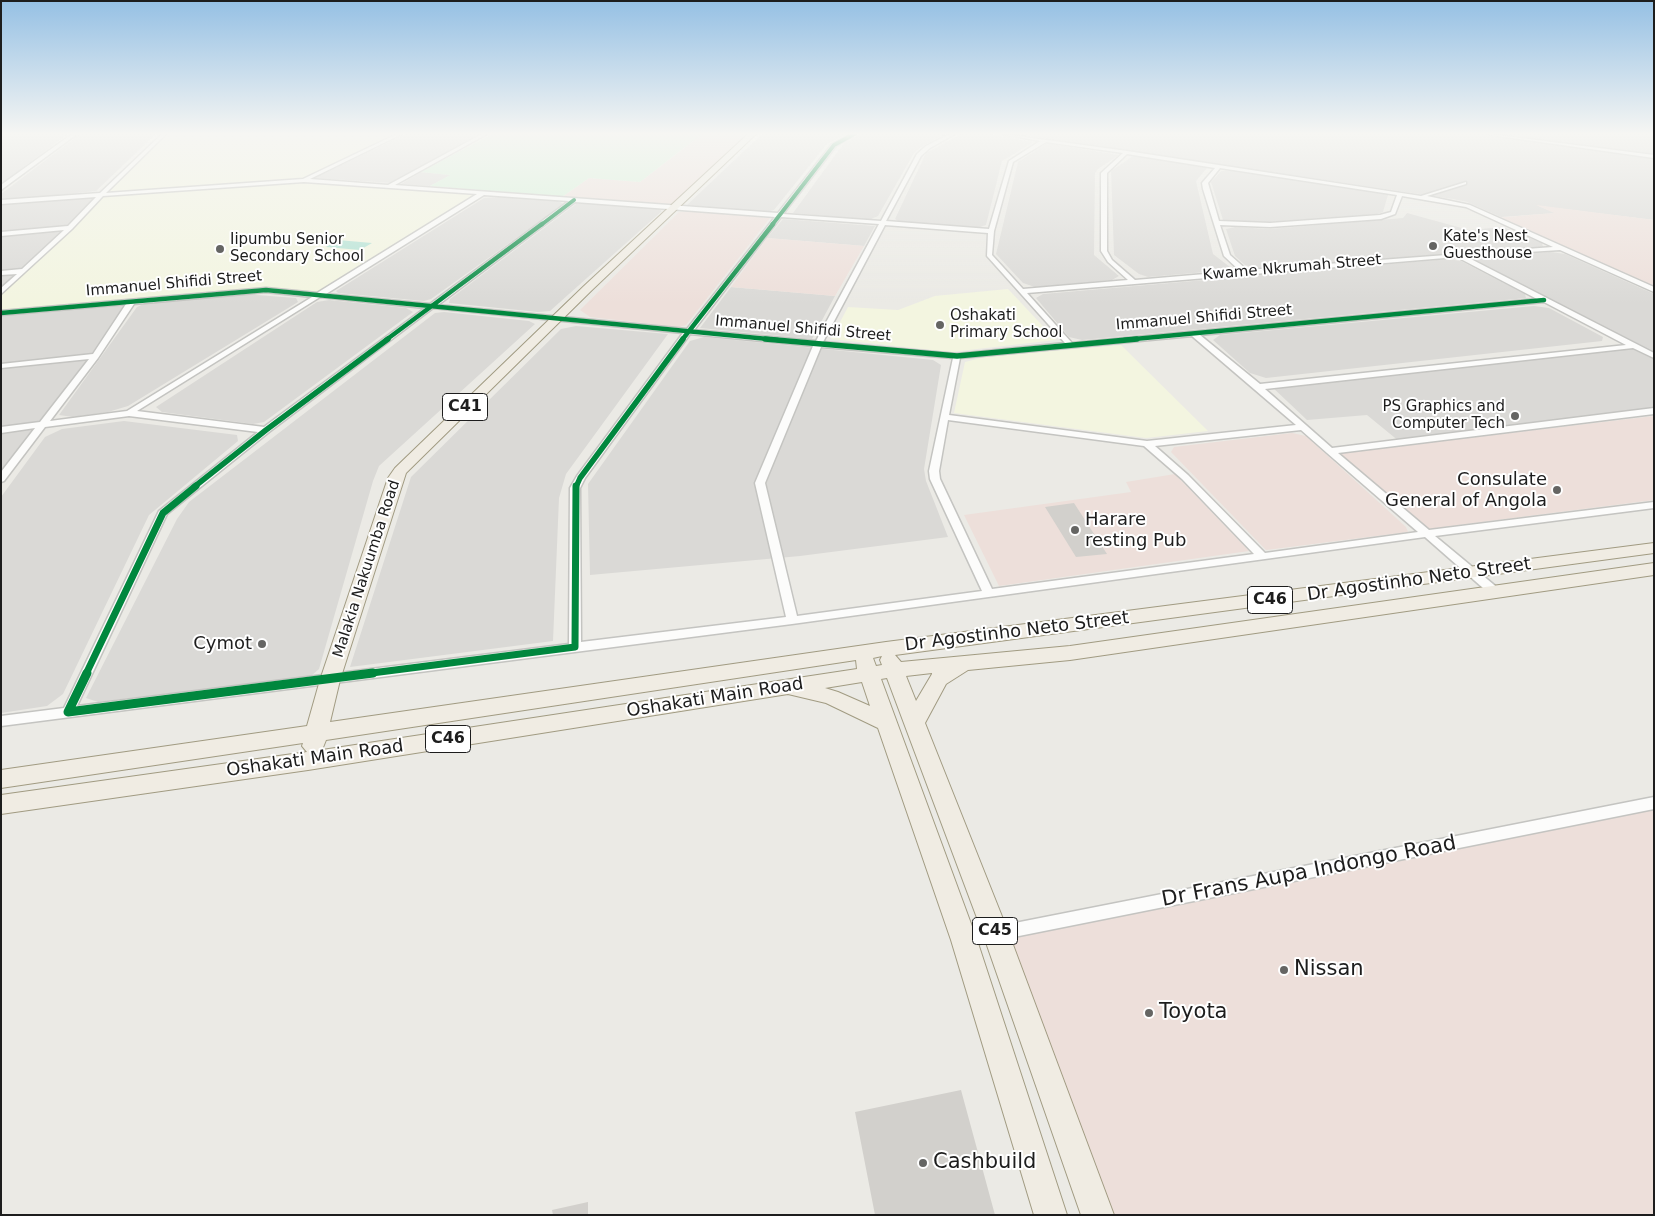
<!DOCTYPE html>
<style>
body{margin:0}
#map{position:relative;width:1655px;height:1216px;overflow:hidden;background:#ebeae5;font-family:"DejaVu Sans",sans-serif}
canvas{display:block}
.frame{position:absolute;inset:0;border:2px solid #1d1d1d;pointer-events:none}
</style>
<div id="map">
<canvas width="1655" height="1216"></canvas>
<div class="frame"></div>
</div>
<script>
const context = document.querySelector('canvas').getContext('2d');
context.lineJoin = 'round';
function fillPath(path, color) { context.fillStyle = color; context.fill(path, 'evenodd'); }
const shape = rows => new Path2D(rows.map(r => 'M' + r).join(''));
function stroke(path, color, width, dash) { context.strokeStyle = color; context.lineWidth = width; context.lineCap = dash ? 'butt' : 'round'; context.setLineDash(dash || []); context.stroke(path); }
function write(font, color, halo, rows, align = 'center') {
  context.font = font + ' "DejaVu Sans",sans-serif'; context.lineWidth = 4; context.setLineDash([]); context.textBaseline = 'middle'; context.strokeStyle = halo; context.fillStyle = color; for (const [text, x, y, turn = 0] of rows) {
    context.save(); context.translate(x, y); context.rotate((+turn || 0) * Math.PI / 180); context.textAlign = isNaN(turn) ? turn : align; if (halo) context.strokeText(text, 0, 0); context.fillText(text, 0, 0); context.restore();
  }
}
fillPath(shape([
 [1,134,68,134,1,184],
 [80,134,156,134,96,191,1,201,1,194],
 [406,134,482,134,392,183,314,178],
 [762,134,847,134,827,144,774,210,766,212,687,205],
 [862,134,946,134,921,147,914,153,878,216,869,220,793,213,844,143],
 [961,134,991,134,1034,142,1002,161,986,225,977,228,899,222,895,219,926,153],
 [1013,134,1654,134,1654,220,1539,206,1556,213,1501,217,1467,202,1453,199],
 [1047,143,1119,155,1098,169,1095,173,1094,255,1119,276,1112,280,1035,287,1023,283,996,254,1018,162],
 [1133,156,1203,166,1207,168,1196,181,1213,254,1230,267,1229,270,1148,277,1139,274,1114,255,1111,171],
 [1231,170,1379,193,1388,195,1383,212,1377,214,1254,223,1229,221,1223,220,1211,182,1221,171],
 [421,172,451,175,430,186,401,184],
 [101,195,1,292,1,202],
 [499,197,558,201,564,204,431,299,424,301,338,293,336,291,484,198],
 [589,203,657,208,662,211,550,311,538,312,449,303,450,299,576,204],
 [1407,213,1469,230,1503,227,1542,243,1543,247,1255,268,1245,265,1235,256,1226,229,1235,227,1269,229,1403,218],
 [783,219,875,226,864,246,767,238],
 [1551,252,1565,254,1654,294,1654,352,1474,260,1477,256],
 [1448,259,1461,261,1525,294,1526,298,1082,340,1069,337,1036,298,1043,294],
 [731,287,835,296,812,339,700,328],
 [244,294,296,298,298,302,128,406,108,412,73,417,59,415,137,307,148,302],
 [329,300,406,308,413,312,264,422,253,424,162,412,156,407,317,302],
 [132,301,1,479,1,313],
 [1534,306,1549,308,1603,337,1602,341,1266,378,1250,373,1213,340,1220,335],
 [444,312,529,321,535,324,379,466,373,481,319,669,311,676,98,702,86,698,177,519,189,502,435,313],
 [576,326,668,334,566,474,559,498,553,641,350,667,411,477,561,329],
 [704,337,933,360,941,365,924,469,926,481,948,537,800,556,590,575,588,484,690,341],
 [1634,346,1654,356,1654,411,1400,442,1367,415,1307,420,1270,385],
 [124,421,237,435,238,441,149,515,63,694,47,706,1,713,1,497,45,437,62,429]
]), '#dad9d6');
fillPath(shape([
 [702,134,747,134,672,205,562,197,589,178,640,182],
 [1536,205,1654,220,1654,290,1495,218,1554,213],
 [688,211,770,218,686,325,679,327,590,317,580,310,679,212],
 [767,238,864,246,835,296,731,287],
 [1654,416,1654,500,1427,529,1339,453],
 [1292,433,1306,436,1406,527,1408,532,1266,550,1171,452,1174,447],
 [1175,474,1249,551,999,586,964,515,1131,492,1126,482],
 [1654,803,1654,1215,1098,1215,996,934]
]), '#eddfda');
fillPath(shape([
 [164,134,400,134,305,179,483,193,320,295,266,290,1,313,1,292],
 [1008,289,1056,340,951,352,831,339,848,307,898,310,935,296],
 [1121,345,1208,431,1146,438,954,413,965,362,985,357]
]), '#f3f5e0');
fillPath(shape([
 [492,134,702,134,640,182,589,178,562,197,430,186,450,175,421,172]
]), '#d3f2d7');
fillPath(shape([
 [338,240,372,243,360,250,326,247]
]), '#b1e2d3');
fillPath(shape([
 [1074,503,1107,554,1076,557,1045,507],
 [961,1090,995,1215,875,1215,855,1112],
 [588,1202,588,1215,553,1215,552,1210]
]), '#d2d0cc');
const minor = shape([
 [72,134,77,134,1,190,1,185,72,134],
 [162,134,166,134,106,193,303,179,397,134,402,134,310,179,388,185,482,134,487,134,395,185,778,213,832,144,851,134,856,134,836,146,783,214,881,221,917,154,926,146,950,134,955,134,930,148,921,156,886,221,989,229,1009,161,1040,141,1002,134,1127,151,1421,196,1466,182,1466,184,1427,196,1470,205,1654,287,1654,292,1560,250,1465,256,1654,353,1654,358,1633,348,1265,389,1332,448,1654,408,1654,414,1338,453,1429,530,1654,502,1654,508,1435,536,1499,589,1501,592,1495,596,1491,595,1425,537,792,624,1,726,1,716,64,708,159,511,258,432,129,416,45,427,4,481,1,482,1,472,35,428,1,433,1,427,40,422,89,359,1,368,1,364,93,354,126,304,1,315,1,311,266,288,317,293,477,194,304,182,103,196,72,229,1,294,1,288,17,274,1,275,1,271,22,269,64,230,1,236,1,232,68,226,96,197,1,204,1,200,100,193,162,134],
 [1046,142,1123,153,1101,173,1101,251,1108,262,1128,280,1023,289,992,255,994,231,1013,162,1046,142],
 [1127,154,1215,168,1202,183,1203,189,1224,256,1240,271,1135,280,1112,260,1107,251,1107,173,1127,154],
 [1220,168,1397,195,1391,212,1380,215,1270,223,1219,221,1208,183,1220,168],
 [484,195,569,201,430,304,326,294,484,195],
 [1402,196,1466,207,1553,247,1247,270,1230,255,1220,225,1270,227,1381,219,1395,214,1402,196],
 [575,202,775,217,687,329,438,305,575,202],
 [781,217,879,224,816,341,694,330,781,217],
 [885,225,988,233,987,256,1065,343,957,354,823,342,885,225],
 [1457,257,1537,299,1072,343,1027,293,1457,257],
 [266,292,312,297,127,411,50,421,98,358,134,304,266,292],
 [320,297,425,308,264,427,137,411,320,297],
 [1544,302,1626,345,1260,384,1200,335,1544,302],
 [433,308,683,333,577,476,570,488,569,644,77,706,167,514,269,432,433,308],
 [690,334,813,346,755,483,786,617,581,642,580,488,585,478,690,334],
 [1192,336,1296,425,1147,441,949,415,960,358,1192,336],
 [821,347,953,358,929,471,930,479,982,591,797,616,765,483,821,347],
 [948,420,1144,446,1182,479,1254,554,992,589,940,479,939,471,948,420],
 [1301,430,1327,453,1418,532,1265,553,1188,475,1155,446,1301,430],
 [1489,134,1654,155,1654,158,1491,135,1489,134],
 [1654,797,1654,809,964,947,958,945,956,940,958,935,964,933,1654,797]
]);
const primary = shape([
 [748,134,756,134,592,290,406,473,340,680,330,722,886,642,1654,543,1654,553,895,655,901,662,1070,646,1654,563,1654,575,1070,660,968,670,946,684,925,723,1009,934,1114,1215,1081,1215,983,934,887,678,881,679,977,940,1067,1215,1034,1215,951,940,878,728,826,703,788,694,308,770,1,814,1,795,307,752,302,746,303,743,1,788,1,770,307,726,320,680,388,478,395,468,584,286,748,134],
 [882,656,880,660,882,665,876,666,873,658,882,656],
 [856,660,857,669,322,750,326,740,856,660],
 [932,673,932,674,916,701,906,676,932,673],
 [862,682,870,706,838,692,825,688,862,682]
]);
stroke(minor, '#c4c4c1', 3);
stroke(primary, '#a19b82', 2);
fillPath(minor, '#fcfcfb');
fillPath(primary, '#f0ece3');
stroke(shape([
 [541,225,574,200],
 [772,225,834,145,854,134]
]), '#00873e', 4);
stroke(shape([
 [1,313,266,290,778,340],
 [386,340,542,224],
 [682,340,773,224],
 [1124,340,1544,300]
]), '#00873e', 4.5);
stroke(shape([
 [765,339,957,356,1137,339],
 [194,487,266,430,388,339],
 [576,487,580,478,683,339]
]), '#00873e', 5.5);
stroke(shape([
 [86,674,163,513,196,486],
 [364,674,575,647,576,486]
]), '#00873e', 7);
stroke(shape([
 [87,673,68,712,373,673]
]), '#00873e', 9);
const sky = context.createLinearGradient(0, 0, 0, 304);
sky.addColorStop(0, '#95c0e4');
sky.addColorStop(0.44, '#f6f6f3');
sky.addColorStop(1, '#f6f6f300');
context.fillStyle = sky;
context.fillRect(0, 0, 1655, 304);
for (const [x, y, r, color] of [
 [1433,246,5,"#656563"],
 [220,249,5,"#656563"],
 [940,325,5,"#656563"],
 [1515,416,5,"#656563"],
 [1557,490,5,"#656563"],
 [1075,530,5,"#656563"],
 [262,644,5,"#656563"],
 [1284,970,5,"#656563"],
 [1149,1013,5,"#656563"],
 [923,1163,5,"#656563"]
]) { const dot = new Path2D(); dot.arc(x, y, r, 0, 2 * Math.PI); context.fillStyle = color; context.fill(dot); stroke(dot, '#fff', 2); }
write('15px', '#1d1d1d', '#fff', [
 ["Kate's Nest",1443,237],
 ["Guesthouse",1443,254],
 ["Iipumbu Senior",230,240],
 ["Secondary School",230,257],
 ["Oshakati",950,316],
 ["Primary School",950,333],
 ["PS Graphics and",1505,407,"right"],
 ["Computer Tech",1505,424,"right"]
], 'left');
write('15px', '#1d1d1d', '#fff', [
 ["Kwame Nkrumah Street",1292,268,-5],
 ["Immanuel Shifidi Street",174,284,-5],
 ["Immanuel Shifidi Street",1204,318,-5],
 ["Immanuel Shifidi Street",803,329,5],
 ["Malakia Nakuumba Road",367,569,-72]
]);
for (const [x, y, w] of [
 [465,407,45],
 [1270,600,45],
 [448,739,45],
 [995,931,45]
]) { const box = new Path2D(); box.roundRect(x - w / 2, y - 13.5, w, 27, 4); context.fillStyle = '#fff'; context.fill(box); stroke(box, '#1d1d1d', 1); }
write('bold 16px', '#1d1d1d', null, [
 ["C41",465,407],
 ["C46",1270,600],
 ["C46",448,739],
 ["C45",995,931]
]);
write('18px', '#1d1d1d', '#fff', [
 ["Consulate",1547,480],
 ["General of Angola",1547,501],
 ["Harare",1085,520,"left"],
 ["resting Pub",1085,541,"left"],
 ["Cymot",252,644]
], 'right');
write('18px', '#1d1d1d', '#fff', [
 ["Dr Agostinho Neto Street",1419,580,-8],
 ["Dr Agostinho Neto Street",1017,632,-7],
 ["Oshakati Main Road",715,698,-9],
 ["Oshakati Main Road",315,759,-8]
]);
write('21px', '#1d1d1d', '#fff', [
 ["Dr Frans Aupa Indongo Road",1309,872,-11]
]);
write('21px', '#1d1d1d', '#fff', [
 ["Nissan",1294,970],
 ["Toyota",1159,1013],
 ["Cashbuild",933,1163]
], 'left');
</script>
